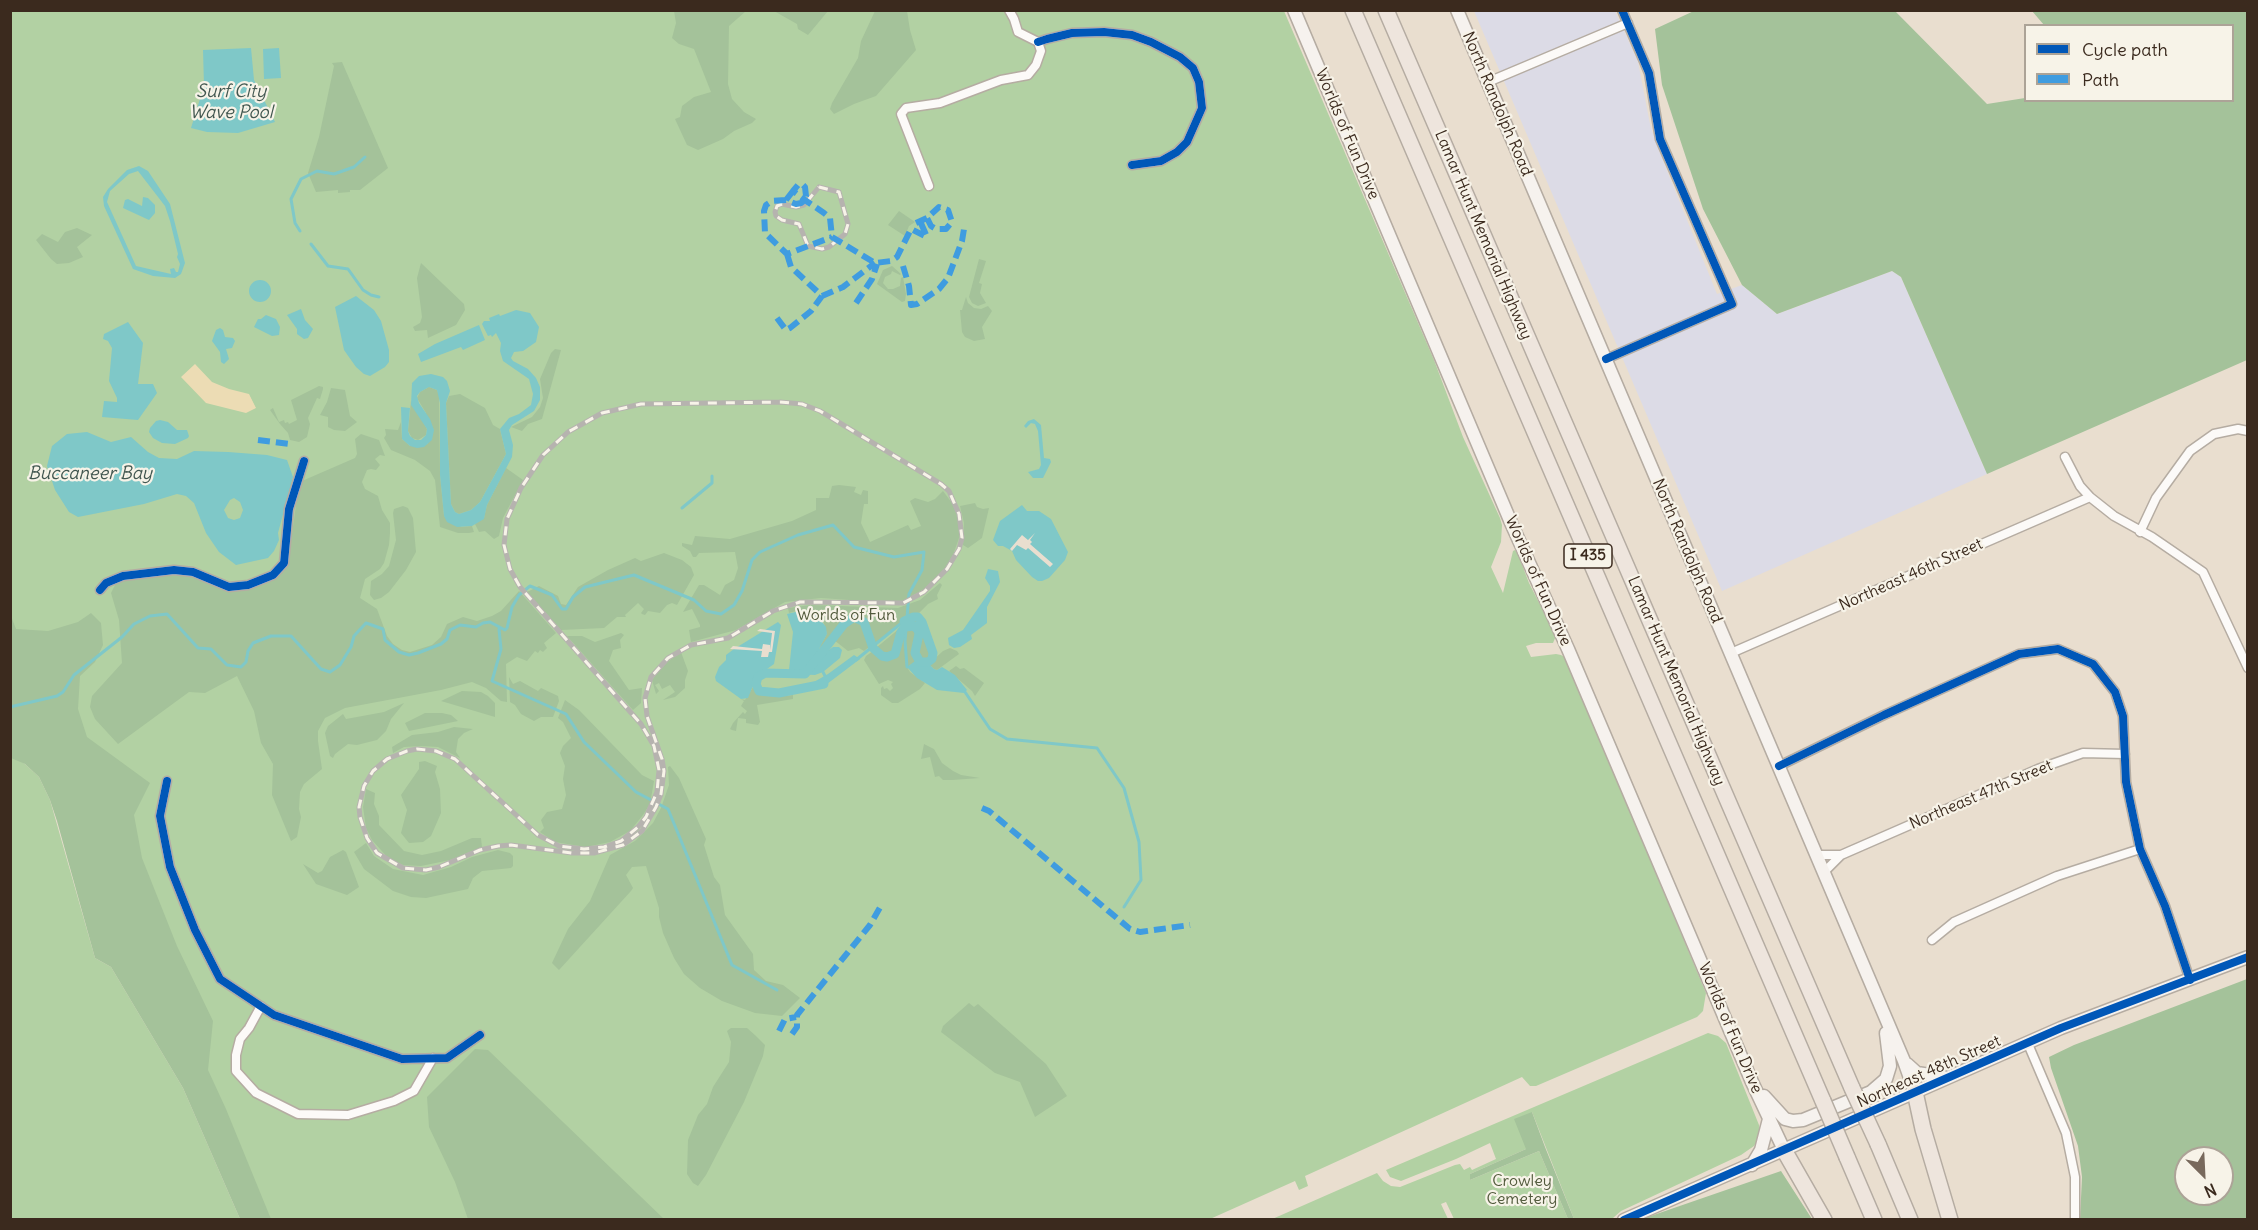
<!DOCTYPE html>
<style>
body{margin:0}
#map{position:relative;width:2258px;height:1230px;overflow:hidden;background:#e9decf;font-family:Delius,sans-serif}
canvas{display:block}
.frame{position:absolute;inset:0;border:12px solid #3b2a1e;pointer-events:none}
.legend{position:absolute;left:2024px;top:24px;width:210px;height:78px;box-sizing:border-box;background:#f7f3e8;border:2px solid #aca397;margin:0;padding:8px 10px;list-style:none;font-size:18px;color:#3b2a1e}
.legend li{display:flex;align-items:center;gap:12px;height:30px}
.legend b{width:30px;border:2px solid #aca397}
.north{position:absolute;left:2174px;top:1146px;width:60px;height:60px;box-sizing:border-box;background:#f7f3e8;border:2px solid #aca397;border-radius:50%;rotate:156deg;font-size:16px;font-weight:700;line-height:24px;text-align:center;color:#3b2a1e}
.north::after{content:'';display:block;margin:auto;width:21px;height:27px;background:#78695c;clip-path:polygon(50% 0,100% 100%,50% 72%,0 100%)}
</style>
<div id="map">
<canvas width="2258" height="1230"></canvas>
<div class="frame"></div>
<ul class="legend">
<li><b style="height:8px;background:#0057b8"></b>Cycle path</li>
<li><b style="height:8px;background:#3f9ce0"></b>Path</li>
</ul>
<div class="north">N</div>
</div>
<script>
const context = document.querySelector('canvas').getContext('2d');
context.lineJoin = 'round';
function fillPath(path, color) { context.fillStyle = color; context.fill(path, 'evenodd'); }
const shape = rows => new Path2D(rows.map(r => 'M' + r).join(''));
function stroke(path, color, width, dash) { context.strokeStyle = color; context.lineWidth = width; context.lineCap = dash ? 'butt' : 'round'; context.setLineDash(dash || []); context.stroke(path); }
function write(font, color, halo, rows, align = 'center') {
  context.font = font + ' Delius,sans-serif'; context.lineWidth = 4.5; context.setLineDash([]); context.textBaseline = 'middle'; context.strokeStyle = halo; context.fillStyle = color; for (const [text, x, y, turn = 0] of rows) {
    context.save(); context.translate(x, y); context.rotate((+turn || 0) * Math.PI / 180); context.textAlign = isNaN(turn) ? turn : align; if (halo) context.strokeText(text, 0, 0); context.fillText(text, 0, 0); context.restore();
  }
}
fillPath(shape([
 [1474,11,1615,11,1638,62,1650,124,1657,146,1717,294,1742,285,1777,314,1892,271,1901,277,1987,474,1722,591]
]), '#dcdbe6');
fillPath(shape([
 [11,11,1284,11,1434,360,1463,437,1500,518,1502,525,1501,542,1491,567,1503,593,1513,551,1515,550,1518,554,1529,583,1556,636,1553,643,1536,643,1526,646,1531,657,1556,654,1561,655,1566,658,1706,993,1703,1011,1697,1017,1536,1086,1530,1086,1522,1077,1305,1176,1308,1186,1299,1190,1295,1181,1210,1219,260,1219,11,658],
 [13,757,25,764,39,777,50,800,95,958,111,967,183,1088,240,1219,11,1219,10,758],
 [1708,1033,1718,1036,1726,1043,1759,1125,1760,1136,1754,1146,1741,1155,1621,1211,1613,1218,1608,1219,1574,1219,1532,1112,1526,1149,1470,1174,1470,1180,1539,1151,1568,1219,1454,1219,1446,1202,1441,1204,1448,1219,1270,1220,1377,1173,1383,1181,1391,1186,1400,1187,1455,1165,1460,1164,1464,1170,1470,1167,1472,1170,1496,1159,1490,1143,1456,1159,1401,1181,1390,1177,1386,1170]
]), '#b2d1a3');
fillPath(shape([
 [1696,10,1895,11,1987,104,2025,98,2026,100,2232,100,2232,26,2044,25,2032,11,2247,11,2247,360,1987,474,1901,277,1892,271,1777,314,1742,285,1703,209,1662,85,1655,29],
 [674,11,746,11,729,26,728,84,732,99,744,112,756,119,752,123,734,131,723,139,698,150,687,145,675,119,680,117,682,106,694,97,711,92,694,49,679,44,672,38,676,23],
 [774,11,828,11,808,35,798,29,797,24],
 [875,11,907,11,910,30,916,50,876,96,854,104,834,114,830,109,832,103,858,58,861,41],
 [342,62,388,168,360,190,350,190,350,192,338,193,338,190,316,192,308,173,319,137,334,66,332,63],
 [899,211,915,222,909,226,905,236,888,225],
 [77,228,92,235,77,247,83,257,69,263,57,264,51,259,36,240,42,234,58,242,65,232],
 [979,259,986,261,979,283,982,284,980,293,986,303,978,306,972,303,969,297],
 [421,263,464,304,465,310,456,325,428,338,427,330,415,331,413,327,420,323,422,317,417,278],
 [892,266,901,274,900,275,892,271,891,274,885,277,883,283,888,289,893,289,900,286,901,278,903,277,906,294,905,301,902,302,877,284,883,270],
 [966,297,968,303,974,308,981,309,988,306,992,311,982,327,985,339,974,341,965,337,962,332,960,310,962,310],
 [555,349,561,350,542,419,528,424,522,431,511,427,532,417,540,407,543,398,540,379,551,353],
 [319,386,323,387,323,389,320,399,317,398,308,418,310,424,307,437,299,442,290,440,288,433,280,424,270,410,273,408,279,422,284,420,285,423,288,422,289,424,297,420,291,400],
 [429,387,437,390,439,395,440,475,444,516,461,527,472,526,474,532,469,533,458,533,440,527,435,480,430,471,415,460,391,450,384,438,386,435,385,429,398,430,401,422,402,439,410,446,428,444,426,413,417,398,420,392],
 [331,388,345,390,350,416,357,422,345,431,334,430,328,427,328,417,320,415,327,402],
 [460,394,485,408,493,425,500,429,506,454,480,502,471,510,459,514,455,512,451,504,446,403,449,396],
 [411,401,427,429,426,435,418,440,412,438,408,431],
 [361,434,379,440,385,456,380,455,375,459,380,465,376,470,371,469,367,470,362,482,365,489,378,496,382,510,390,523,390,533,389,545,384,563,380,569,365,579,360,598,377,609,387,636,393,644,402,650,410,652,432,645,441,637,447,624,463,617,477,621,492,616,501,611,519,591,556,633,544,643,547,648,543,652,540,650,538,653,535,651,527,661,517,657,506,664,507,702,501,701,486,688,472,682,441,690,345,708,325,718,318,731,318,741,322,769,304,784,300,792,299,809,301,817,297,837,291,841,272,795,273,764,261,743,254,711,237,676,205,693,189,692,118,744,95,719,90,707,92,696,122,663,119,620,111,593,116,583,134,577,188,575,232,588,284,567,291,541,298,491,302,481,355,458,357,454,355,439],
 [506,468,523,480,503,518,499,536,494,539,485,531,479,532,475,524,484,518,487,505],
 [839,485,856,487,854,492,861,495,863,490,868,491,868,504,864,504,861,523,870,542,908,525,911,530,921,526,910,501,915,498,928,502,935,499,943,491,955,507,959,523,959,538,953,555,942,573,926,588,903,601,892,603,821,598,785,602,736,630,691,642,689,630,700,627,700,625,692,609,683,612,699,585,704,585,720,595,725,585,734,580,738,568,735,552,699,553,696,557,693,557,690,551,682,546,682,543,692,545,695,536,730,539,792,521,816,510,816,498,829,498,832,486],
 [975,503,977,507,983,509,989,508,982,538,968,548,963,545,964,523,960,506],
 [403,506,408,508,413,518,416,552,406,570,389,592,381,598,374,600,370,595,371,581,382,574,389,566,396,540,393,513,394,509],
 [664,553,682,560,691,567,694,575,677,605,672,603,667,605,660,613,648,611,645,615,642,614,641,613,644,609,638,603,625,615,626,617,617,617,604,628,561,630,527,592,539,586,558,596,561,604,566,605,578,587,608,570,635,558,641,561],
 [940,583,942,585,937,595,938,599,928,604,918,614,909,616,874,644,866,621,859,616,855,616,844,620,821,650,820,646,827,634,823,620,808,610,800,610,789,613,788,608,811,605,898,608,920,600],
 [91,613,101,623,103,645,95,662,80,676,78,709,87,737,150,783,134,815,142,858,177,946,213,1021,208,1070,226,1109,271,1219,240,1219,183,1088,111,967,95,958,57,821,50,800,39,777,25,764,11,758,11,616,16,629,48,631,78,622],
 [912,618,922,622,931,648,930,657,920,660,917,655,920,629,912,624,902,629,893,654,885,656,882,654,876,648],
 [855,619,863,623,870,646,864,651,859,648,848,651,834,640,846,623],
 [907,628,917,629,918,633,913,651,914,659,917,661,907,667,910,672,925,683,920,689,898,703,892,703,881,695,881,688,883,686,884,689,887,688,890,691,893,688,891,684,893,682,888,680,879,684,864,660,866,656,873,651,884,659,896,656,899,652,903,634],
 [621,633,624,635,620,640,621,648,613,650,609,661,629,690,642,688,641,703,633,710,567,636,582,636,595,642],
 [950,648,957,651,959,654,937,670,934,669,929,664,943,651],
 [681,652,688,671,685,680,685,688,675,697,663,700,675,692,670,685,662,689,659,683,655,685,659,691,656,694,652,680,666,663],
 [956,666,960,669,964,668,984,683,975,696,972,691,949,671],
 [509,677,513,684,520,681,538,691,541,688,558,696,559,701,553,717,541,717,534,721,521,714,515,705,510,702],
 [755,684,757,689,762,693,774,693,786,696,793,695,793,699,757,705,760,722,758,725,746,723,746,719,738,718,736,731,732,730,730,729,733,723,743,712,745,714,747,711,741,706,744,701,741,699,745,700],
 [462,691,481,692,488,696,495,703,495,717,441,701],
 [565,700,579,710,642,775,654,781,650,804,643,815,630,831,610,842,586,847,555,842,540,832,544,828,541,820,547,812,562,809,566,795,563,779,565,766,560,753,563,746,571,738,563,722,558,718],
 [404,703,391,719,386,731,377,740,357,745,348,744,335,754,333,758,330,756,325,733,328,726,343,714,346,719,384,712],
 [425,713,442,713,451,715,458,721,409,731,405,723],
 [454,727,473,729,464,733,458,739,456,752,460,758,438,747,421,746,404,747,393,753,392,747,412,735,438,732],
 [924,744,934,749,942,763,953,771,961,775,980,778,952,780,943,780,939,776,935,777,930,757,921,759],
 [425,761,437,766,435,772,440,789,441,813,431,836,423,842,409,843,401,833,407,810,401,795,419,769,419,762],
 [670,766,679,778,706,839,704,845,714,877,720,885,725,915,753,954,754,970,766,981,783,985,800,998,782,1016,755,1013,722,1001,700,988,684,974,674,958,663,933,659,917,659,908,646,866,632,867,626,875,633,888,631,891,559,970,552,963,568,929,590,901,610,855,635,841,653,823,661,808,669,785,668,767],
 [366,789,375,793,374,804,379,816,379,825,404,851,422,855,441,851,472,838,481,838,482,847,450,860,421,866,403,865,389,859,372,840,366,828,363,807],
 [366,843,374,856,393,869,423,875,451,867,472,857,498,850,510,853,513,856,513,866,511,868,482,871,473,878,468,889,426,898,411,897,393,891,364,869,354,852],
 [343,850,346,852,359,887,347,895,316,884,303,864,318,873,322,871,330,857],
 [2247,979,2247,1219,2080,1219,2082,1177,2078,1146,2051,1068,2049,1057,2074,1045],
 [2186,1158,2222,1158,2222,1194,2186,1194],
 [969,1003,974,1007,978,1004,1046,1064,1067,1096,1035,1117,1020,1082,995,1073,941,1032,943,1026],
 [731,1028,747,1028,756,1036,765,1045,763,1056,744,1102,706,1175,698,1186,693,1183,687,1174,688,1140,698,1115,707,1104,713,1087,729,1062,731,1042,727,1031],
 [475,1049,488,1050,664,1219,468,1219,455,1182,429,1127,427,1097],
 [1532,1112,1545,1147,1574,1219,1568,1219,1539,1151,1470,1180,1470,1174,1526,1149,1514,1119],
 [1781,1171,1812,1219,1642,1219]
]), '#a4c29a');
fillPath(shape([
 [195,364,212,382,229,389,249,394,256,408,246,413,206,403,181,377]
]), '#ecdcb4');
fillPath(shape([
 [251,48,254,80,275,122,238,133,207,132,191,128,204,86,203,50],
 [279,48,281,78,264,79,263,49],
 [139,166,148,171,170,204,185,263,181,274,175,278,153,276,133,269,104,206,103,197,108,189,127,170],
 [138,171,165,206,170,221,178,254,177,257,180,264,178,272,176,272,174,268,170,269,171,274,136,266,107,202,110,191,129,174],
 [143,197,148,198,155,205,155,213,149,220,123,208,125,200,128,199,142,206],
 '249 291a11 11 0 1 1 22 0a11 11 0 1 1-22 0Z',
 [356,296,374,310,381,321,389,350,389,362,385,367,370,376,364,374,356,367,344,350,335,307],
 [301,309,305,320,313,329,308,338,304,339,297,334,297,329,287,315],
 [516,310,530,313,539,327,536,342,523,351,514,352,511,358,513,361,528,369,536,378,540,387,540,400,534,411,512,425,509,430,513,445,512,457,487,505,484,519,472,526,457,527,447,522,444,516,440,475,440,403,437,390,429,387,420,392,417,396,419,403,430,419,434,430,432,440,424,447,417,448,410,446,402,439,401,407,410,408,408,431,410,436,415,440,421,440,426,435,427,429,411,405,412,383,419,376,431,374,443,377,447,381,450,391,446,403,451,504,455,512,459,514,471,510,480,502,506,454,500,429,509,418,519,414,531,405,533,394,529,379,503,361,500,351,501,343,496,333,492,337,491,335,488,336,482,324,484,321,490,321,489,318,499,314,500,316],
 [266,315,276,319,280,327,279,335,272,336,254,327,258,319,261,319],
 [128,322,143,343,138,384,153,384,157,393,138,420,102,417,104,401,117,402,117,398,109,381,112,348,108,341,103,339,104,334],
 [479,325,485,340,463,350,461,347,421,362,418,354,435,344],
 [220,328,223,330,225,337,233,338,235,341,232,348,226,349,229,359,224,364,221,362,220,352,212,341,216,330],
 [1034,419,1041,425,1044,458,1050,459,1051,462,1043,478,1033,478,1028,472,1039,469,1041,465,1038,431,1035,424,1031,423,1026,428,1024,426,1028,421],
 [160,420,168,422,177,430,187,430,189,436,188,438,175,444,162,443,153,438,149,432,150,428,156,421],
 [87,432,111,442,131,437,148,452,159,458,177,459,194,451,228,452,267,455,287,460,293,477,278,533,279,540,274,551,268,558,236,565,219,552,206,533,194,503,186,496,177,494,144,504,78,517,69,512,55,490,47,466,52,446,67,434],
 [234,498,240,502,243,510,240,518,234,520,228,518,224,510,230,500],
 [1022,505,1027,511,1039,511,1051,519,1068,552,1065,560,1049,578,1042,581,1038,581,1032,577,1016,560,1012,551,1003,546,998,546,993,540,1000,521],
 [988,569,998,571,1000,582,987,607,987,623,971,635,972,639,960,647,954,648,949,645,948,638,963,630,990,591,990,586,985,578],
 [804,610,816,614,826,627,827,634,819,649,821,653,825,653,833,647,839,647,842,650,840,658,823,672,815,675,791,674,789,670,793,632,787,614],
 [778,622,781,625,774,664,757,676,748,698,741,699,716,681,715,677,719,667,726,660,726,655,734,649],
 [854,655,860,659,827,684,815,687,814,682,828,674],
 [929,658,933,661,929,664,934,669,937,670,942,667,955,675,967,690,964,693,937,690,917,678,907,667,915,661]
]), '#7fc8c8');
fillPath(shape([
 [1035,533,1030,540,1032,542,1030,544,1053,564,1050,567,1028,548,1026,550,1017,545,1012,551,1010,549,1022,535,1028,540],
 [760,629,775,631,772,652,769,652,768,657,761,657,762,651,730,649,733,646,762,649,763,644,770,645,770,650,772,633,757,631]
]), '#e9decf');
stroke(shape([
 [300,231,295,223,291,199,301,179,317,171,334,174,354,167,365,157],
 [311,244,328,266,348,269,363,290,371,295,379,297],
 [682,508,712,483,712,476],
 [499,629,501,649,492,681,566,714,584,742,636,792,668,809,732,965,777,990],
 [856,660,904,621],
 [823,672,825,676],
 [965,692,990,729,1007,739,1097,748,1124,788,1139,842,1141,880,1124,907],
 [10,707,57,696,63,692,74,675,122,637,134,624,150,616,167,614,198,648,211,649,227,665,241,667,246,662,248,651,253,643,271,636,291,636,321,669,330,672,340,665,351,647,354,636,366,623,383,629,385,640,399,652,409,655,418,653,441,644,447,639,450,630,460,625,476,627,483,623,490,622,505,630,507,628,512,607,519,595,530,586,552,595,562,609,566,609,573,597,585,587,634,575,694,600,706,611,721,614,734,605,742,591,752,560,760,552,798,535,833,525,854,547,894,557,924,552,922,570,909,594,905,641,907,667]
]), '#7fc8c8', 3);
stroke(shape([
 [824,684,779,693,759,691,756,684,758,677,765,673,805,674,844,624,854,617,864,622,873,648,882,656,887,657,895,654,901,632,905,627,914,626,918,630,919,634,915,653,920,662,928,662,932,659,933,653,922,622,918,617,913,617,904,621]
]), '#7fc8c8', 9);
const street = shape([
 [1038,42,1047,39,1072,33,1104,32,1132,35,1151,42,1180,57,1193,68,1199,82,1202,108,1187,142,1177,152,1161,161,1132,165],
 [1488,82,1628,23],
 [929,186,901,114,906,108,940,103,1001,80,1028,75,1036,65,1041,51,1038,42,1018,32,1014,19,1009,10],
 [1606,359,1732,304,1660,139,1649,73,1622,10],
 [2065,457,2080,486,2090,497,2114,516,2152,537,2203,572,2248,668],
 [2140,532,2156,498,2190,451,2214,434,2238,429,2248,431],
 [100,590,106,583,123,576,174,570,193,572,229,587,248,585,273,575,284,563,289,509,304,461],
 [1731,653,2090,497],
 [1779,766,1884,715,2019,654,2058,649,2093,664,2115,692,2123,716,2126,782,2140,849,2165,906,2190,980],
 [167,781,160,816,170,867,195,930,220,979,274,1015,402,1059,447,1058,480,1035],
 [1817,855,1841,855],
 [1824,872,1841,855,2038,769,2083,753,2125,754],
 [1932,940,1954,922,2057,876,2140,849],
 [261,1006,249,1028,240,1039,236,1055,236,1071,256,1093,298,1114,348,1115,394,1101,414,1091,433,1058],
 [2028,1044,2066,1133,2075,1177,2075,1220]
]);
const secondary = shape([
 [1294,10,1512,525,1568,649,1752,1082,1784,1150],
 [1457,10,1904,1061,1915,1092],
 [1907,1064,1917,1073,1943,1077],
 [1764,1096,1785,1119,1793,1121,1803,1120,1871,1092,1886,1079,1890,1066,1886,1033],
 [1752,1165,1761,1150,1769,1119],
 [1624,1220,2061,1028,2248,957]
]);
const highway = shape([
 [1353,10,1823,1101],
 [1386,10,1852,1088],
 [1915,1092,1923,1129,1950,1220],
 [1878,1144,1910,1220],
 [1784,1150,1824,1220],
 [1847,1157,1874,1220]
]);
stroke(street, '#b5aca2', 11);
stroke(secondary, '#b5aca2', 15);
stroke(highway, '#b5aca2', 18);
stroke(street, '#fcfaf8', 8);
stroke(secondary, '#f6f2ee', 12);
stroke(highway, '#eee5dd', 15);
const rail = shape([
 [819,187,839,192,848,224,845,234,829,247,822,249,808,246,799,224,782,220,776,216,775,212,777,206,782,204,796,207,804,205,819,187],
 [780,402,802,404,820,411,941,484,949,491,959,514,962,538,959,549,947,569,924,592,903,603,800,602,773,611,728,638,691,645,668,658,651,677,645,698,647,716,662,759,664,771,661,794,656,807,642,831,623,845,594,853,572,853,511,845,498,846,480,850,439,867,426,870,403,868,377,853,367,838,360,817,359,807,364,786,373,771,387,759,407,751,417,749,436,751,455,759,538,835,559,846,584,849,604,847,621,841,638,827,646,817,657,792,659,770,654,746,641,724,520,587,510,569,504,545,507,519,521,488,543,455,568,432,602,413,641,404,780,402]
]);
stroke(rail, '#b6b3af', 5);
stroke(rail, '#f7f3e8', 3, [9]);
const highwayBridge = shape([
 [1852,1088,1878,1144],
 [1823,1101,1847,1157]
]);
stroke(highwayBridge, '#b5aca2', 18, []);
stroke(highwayBridge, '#eee5dd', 15);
stroke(shape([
 [793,191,786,200,796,204,801,203,805,200,806,196,805,187,802,184,798,185,793,191,805,200,824,213,830,218,832,237,875,263,891,261,897,257,911,229,927,237,920,221],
 [786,200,772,201,766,205,764,211,765,233,787,254,832,237],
 [916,223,927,218,939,207,948,210,952,222,946,229,936,229,931,226,927,218],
 [903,266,909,286,911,305,917,304,939,289,948,278,962,241,964,229],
 [822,296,843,287,875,263],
 [856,303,872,279,877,264],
 [777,318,786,330,790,328,811,311,822,296,791,267,787,254],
 [258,440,290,444],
 [982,808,989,811,1130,929,1140,932,1190,925],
 [779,1031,785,1019,796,1017],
 [792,1034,797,1027,797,1015,870,925,882,904]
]), '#3f9ce0', 6, [12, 6]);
stroke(shape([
 [1038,42,1047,39,1072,33,1104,32,1132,35,1151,42,1180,57,1193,68,1199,82,1202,108,1187,142,1177,152,1161,161,1132,165],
 [1606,359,1732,304,1660,139,1649,73,1622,10],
 [100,590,106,583,123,576,174,570,193,572,229,587,248,585,273,575,284,563,289,509,304,461],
 [1779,766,1884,715,2019,654,2058,649,2093,664,2115,692,2123,716,2126,782,2140,849,2165,906,2190,980],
 [167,781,160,816,170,867,195,930,220,979,274,1015,402,1059,447,1058,480,1035],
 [1624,1220,2061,1028,2248,957]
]), '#0057b8', 8);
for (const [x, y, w] of [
 [1588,556,48]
]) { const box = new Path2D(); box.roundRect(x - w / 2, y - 12, w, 24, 4.5); context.fillStyle = '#f7f3e8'; context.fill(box); stroke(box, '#3b2a1e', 1.5); }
write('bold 15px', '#3b2a1e', null, [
 ["I 435",1588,556]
]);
write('16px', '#3b2a1e', '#f7f3e8', [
 ["North Randolph Road",1497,104,67],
 ["Worlds of Fun Drive",1347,134,67],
 ["Lamar Hunt Memorial Highway",1483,235,67],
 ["North Randolph Road",1687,551,67],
 ["Northeast 46th Street",1911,575,-24],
 ["Worlds of Fun Drive",1538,581,66],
 ["Lamar Hunt Memorial Highway",1676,681,67],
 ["Northeast 47th Street",1981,795,-23],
 ["Worlds of Fun Drive",1730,1028,67],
 ["Northeast 48th Street",1929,1072,-24]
]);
write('16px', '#51593b', '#f7f3e8', [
 ["Worlds of Fun",846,615],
 ["Crowley",1522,1181],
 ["Cemetery",1522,1199]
]);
write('italic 18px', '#425750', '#f7f3e8', [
 ["Surf City",231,92],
 ["Wave Pool",231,113],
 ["Buccaneer Bay",90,474]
]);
</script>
